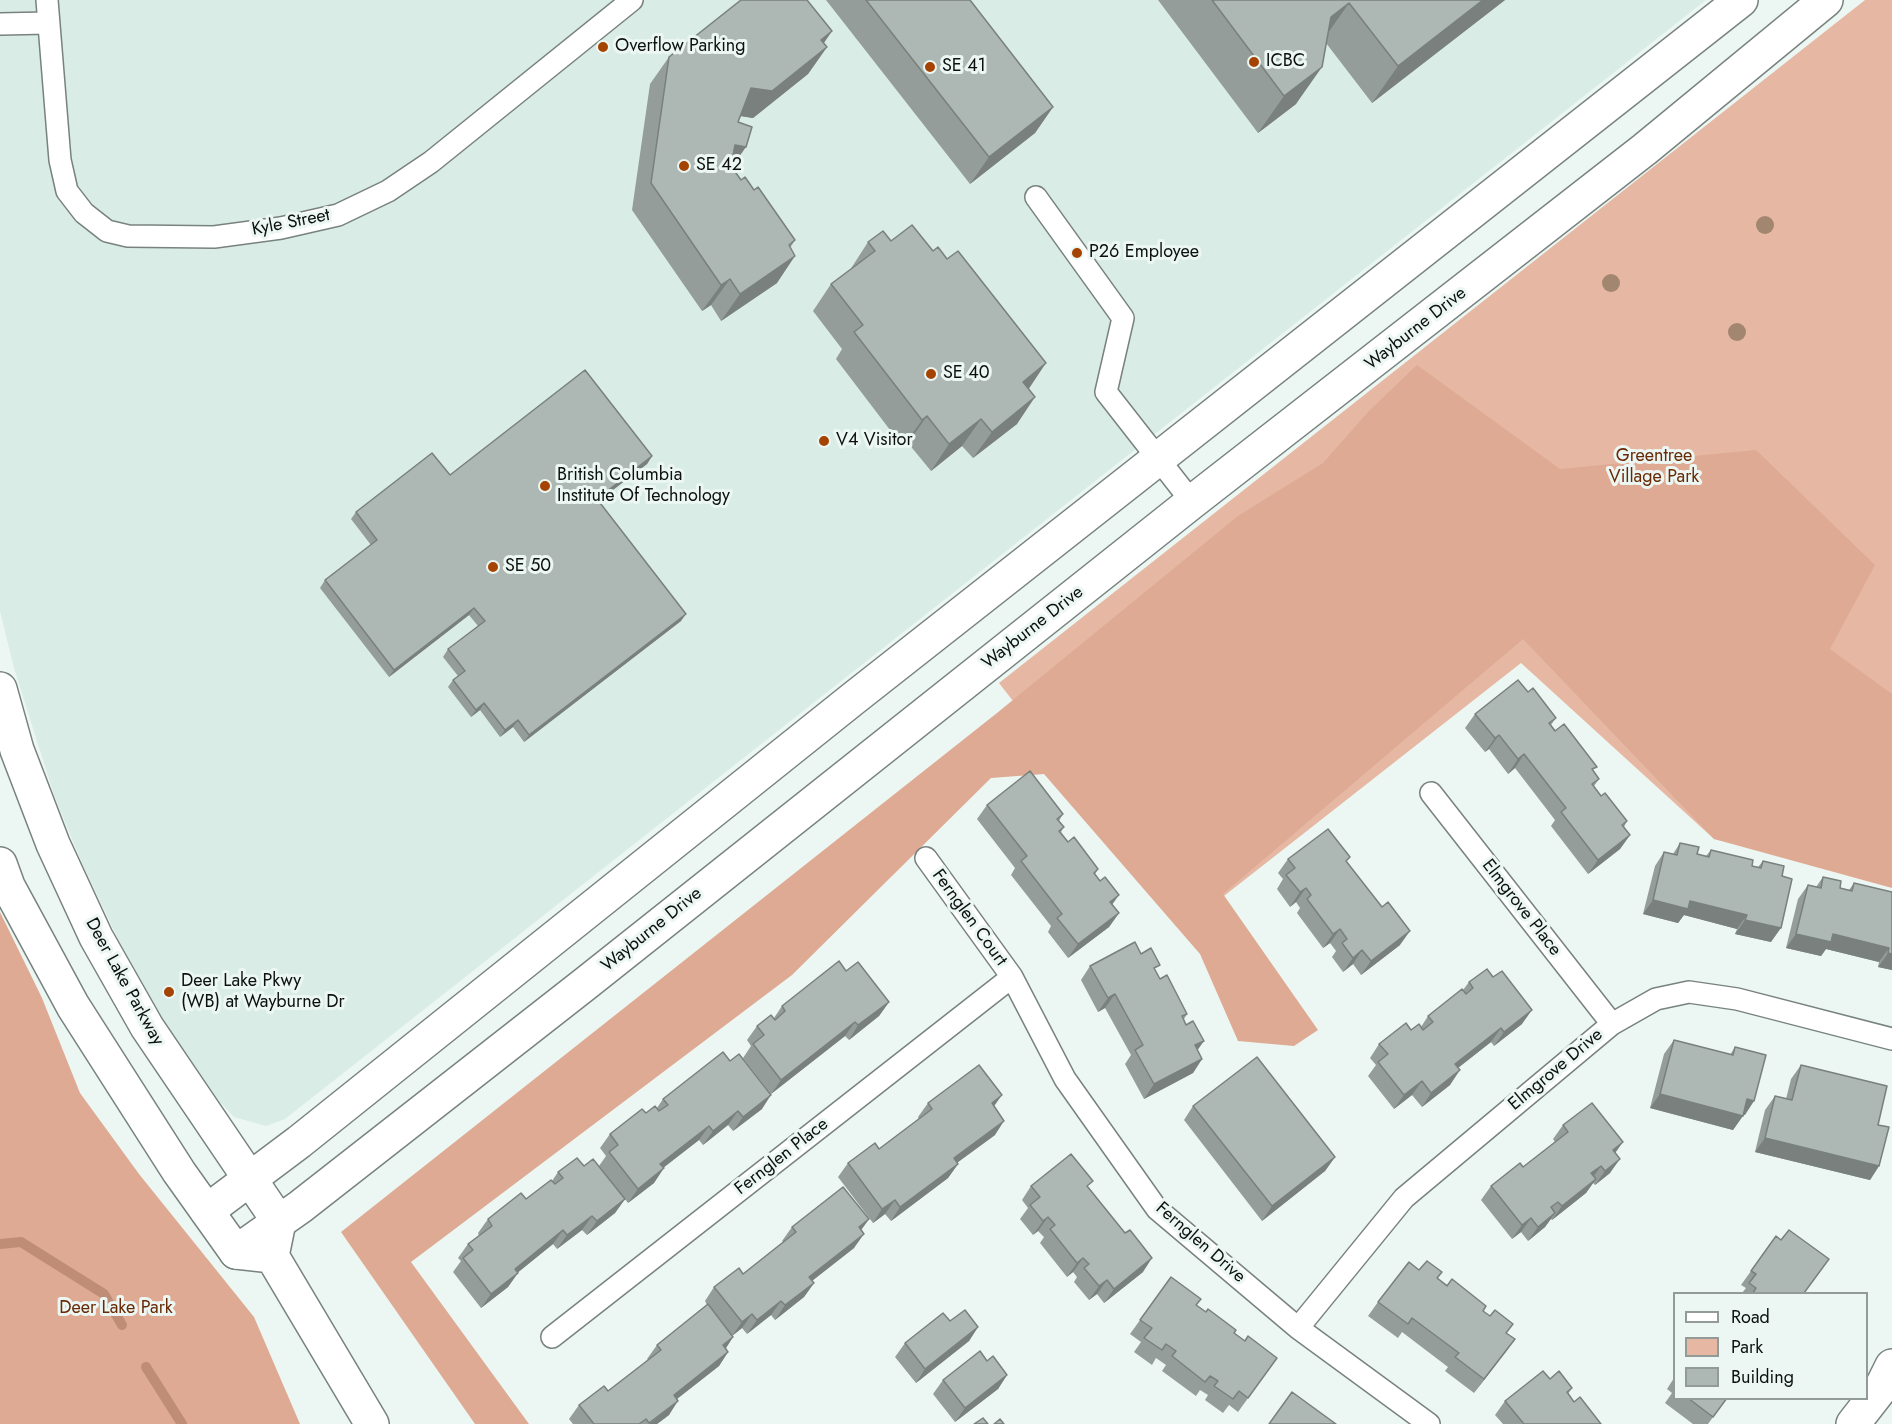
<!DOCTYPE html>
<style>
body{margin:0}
#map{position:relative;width:1892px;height:1424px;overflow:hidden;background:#ecf7f3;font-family:Jost,sans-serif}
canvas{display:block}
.legend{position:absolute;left:1673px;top:1292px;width:195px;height:108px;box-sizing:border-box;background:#ecf7f3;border:2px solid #929b98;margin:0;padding:8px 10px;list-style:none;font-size:18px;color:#0c100f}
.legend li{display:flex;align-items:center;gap:12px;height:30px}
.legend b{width:30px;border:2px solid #929b98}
</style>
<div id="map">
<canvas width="1892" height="1424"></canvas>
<ul class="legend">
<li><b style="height:8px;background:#fff"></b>Road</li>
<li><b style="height:16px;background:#e6b8a3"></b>Park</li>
<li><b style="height:16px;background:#adb7b3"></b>Building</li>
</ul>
</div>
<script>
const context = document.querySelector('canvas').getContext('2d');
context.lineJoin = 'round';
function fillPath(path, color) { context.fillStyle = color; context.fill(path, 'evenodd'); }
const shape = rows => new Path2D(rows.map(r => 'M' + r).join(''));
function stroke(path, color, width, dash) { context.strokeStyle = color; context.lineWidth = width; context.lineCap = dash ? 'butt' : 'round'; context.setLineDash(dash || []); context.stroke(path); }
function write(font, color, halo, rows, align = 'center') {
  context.font = font + ' Jost,sans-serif'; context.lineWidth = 6; context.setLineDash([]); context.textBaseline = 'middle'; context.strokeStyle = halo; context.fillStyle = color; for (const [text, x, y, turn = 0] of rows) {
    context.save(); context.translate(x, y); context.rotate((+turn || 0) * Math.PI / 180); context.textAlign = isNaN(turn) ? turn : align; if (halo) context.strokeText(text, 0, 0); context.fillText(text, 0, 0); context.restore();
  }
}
fillPath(shape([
 [0,0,1706,0,285,1119,266,1126,234,1117,220,1102,161,1016,118,939,81,861,54,795,14,668,0,611]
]), '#d9ece6');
fillPath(shape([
 [1865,0,1892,0,1892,878,1714,839,1521,663,1187,925,999,683]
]), '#e6b8a3');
fillPath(shape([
 [1417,365,1560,469,1756,450,1875,565,1830,649,1892,694,1892,888,1714,839,1523,639,1223,894,1318,1030,1294,1046,1238,1041,1200,954,1044,774,991,778,792,975,411,1262,529,1424,475,1424,341,1232,997,713,1238,516,1323,463,1369,411],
 [0,912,42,998,80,1093,139,1174,254,1317,300,1424,0,1424]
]), '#deaa93');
stroke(shape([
 [0,1244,21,1242,104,1294,122,1325],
 [146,1367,182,1424]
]), '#bf8d76', 10);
const service = shape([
 [47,0,60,160,67,191,84,213,107,231,128,236,214,237,281,228,338,215,388,191,431,162,632,0],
 [0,24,48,23],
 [1036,197,1123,318,1106,392,1192,502],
 [1431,793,1612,1024],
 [926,858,1012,977,1065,1079,1157,1209,1298,1328,1429,1424],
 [1298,1328,1404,1198,1612,1024,1656,999,1689,992,1737,999,1892,1039],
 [552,1337,1012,977]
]);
const tertiary = shape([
 [207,1211,299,1142,854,698,1741,0],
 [236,1252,300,1207,585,984,1192,502,1645,149,1826,0],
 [1853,1424,1881,1388,1892,1366]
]);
const secondary = shape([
 [0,689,17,750,53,844,96,937,147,1027,279,1222,272,1256,372,1424],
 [0,864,8,886,73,1006,179,1172,236,1252,272,1256]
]);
stroke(service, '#78827f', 24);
stroke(tertiary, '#78827f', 36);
stroke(secondary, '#78827f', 36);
stroke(service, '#fff', 21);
stroke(tertiary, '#fff', 33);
stroke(secondary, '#fff', 33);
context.fillStyle = '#a38670';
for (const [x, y] of [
 [1765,225],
 [1611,283],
 [1737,332]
]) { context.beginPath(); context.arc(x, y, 9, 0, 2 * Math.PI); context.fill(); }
fillPath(shape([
 [826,0,970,0,1053,107,1035,133,970,184],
 [1158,0,1505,0,1372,103,1326,43,1296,104,1258,133],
 [832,31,824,43,827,47,808,74,753,118,741,116,738,122,732,167,741,180,754,190,795,240,790,248,777,283,721,321,711,305,702,311,632,210,650,84,669,57],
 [891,241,1028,388,1017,424,973,458,962,446,931,471,908,443,903,447,836,359,842,349,813,311,831,284,850,270,868,242],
 [652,456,647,464,598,501,681,621,524,742,513,727,500,737,480,710,471,717,448,687,453,680,458,676,443,657,448,649,478,626,469,615,389,677,320,588,325,580,371,545,351,519,356,512,450,475],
 [1528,692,1556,718,1551,725,1594,772,1599,779,1594,786,1601,796,1627,821,1624,827,1630,835,1620,849,1588,874,1551,826,1555,820,1515,768,1508,774,1489,749,1485,752,1465,728,1475,714],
 [987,805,1063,814,1059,821,1064,827,1061,832,1068,842,1098,869,1095,874,1112,904,1119,913,1109,927,1068,958,1048,932,1051,926,1011,875,1015,868,977,819],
 [1680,843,1697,854,1706,856,1711,850,1752,866,1758,867,1763,861,1782,876,1771,942,1735,934,1737,929,1684,915,1678,923,1643,914,1655,866,1664,852,1673,854],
 [1288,859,1347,862,1400,945,1361,975,1353,964,1343,972,1332,957,1336,951,1330,943,1323,948,1297,913,1300,908,1296,902,1290,907,1277,889,1283,879,1278,873],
 [1823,877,1840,888,1849,890,1854,883,1892,892,1892,970,1878,967,1879,962,1826,949,1821,956,1786,948,1798,899,1808,885,1816,887],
 [1141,954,1156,971,1160,979,1187,1014,1184,1019,1202,1059,1193,1073,1144,1099,1125,1064,1131,1055,1105,1008,1098,1012,1081,980,1090,966],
 [846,971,889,1002,879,1016,849,1040,845,1036,771,1094,743,1058,751,1046,747,1040,757,1026,774,1018,782,1006],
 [1469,982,1522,1024,1494,1046,1491,1042,1458,1068,1450,1085,1422,1107,1412,1095,1394,1109,1368,1076,1376,1065,1370,1058,1379,1044,1421,1027,1428,1016,1463,990],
 [1674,1040,1730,1055,1735,1047,1745,1115,1743,1115,1733,1130,1650,1108,1664,1054],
 [1801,1065,1878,1125,1879,1166,1870,1180,1755,1152,1765,1110,1775,1096,1786,1099,1791,1079],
 [663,1099,762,1109,733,1131,728,1125,703,1145,699,1140,663,1168,654,1183,628,1203,599,1166,606,1156,600,1148,610,1134,646,1113,657,1108],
 [928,1103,994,1106,995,1135,957,1163,958,1164,948,1178,891,1221,885,1214,873,1223,838,1177,848,1163,879,1149,919,1119,918,1117],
 [1193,1106,1335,1157,1325,1171,1262,1221,1184,1120],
 [1563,1125,1615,1153,1610,1173,1595,1185,1593,1183,1586,1193,1552,1220,1551,1219,1545,1227,1528,1241,1521,1232,1512,1239,1481,1200,1491,1186,1523,1167,1555,1142,1553,1139],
 [584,1166,625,1199,615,1213,587,1235,582,1230,557,1249,553,1244,518,1272,508,1287,481,1308,453,1272,461,1261,458,1258,468,1244,479,1236,478,1233,488,1219,526,1199,552,1181,558,1172],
 [1031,1186,1088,1188,1143,1272,1104,1303,1097,1294,1089,1300,1074,1282,1077,1277,1073,1272,1067,1277,1040,1243,1044,1237,1038,1231,1033,1235,1020,1219,1028,1208,1022,1200],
 [869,1219,861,1230,854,1248,812,1281,814,1283,804,1297,775,1320,771,1315,747,1334,742,1328,732,1336,733,1337,726,1348,728,1352,719,1366,677,1399,669,1415,657,1424,573,1424,569,1419,579,1405,608,1391,648,1360,647,1359,657,1345,707,1305,705,1301,714,1287,743,1274,783,1242,782,1241,792,1227],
 [1776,1236,1804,1293,1742,1293,1746,1288,1741,1285],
 [1419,1270,1442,1272,1438,1278,1483,1311,1506,1333,1515,1339,1474,1393,1445,1371,1448,1367,1402,1332,1398,1338,1368,1316,1378,1302],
 [1171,1277,1197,1305,1245,1341,1277,1358,1238,1412,1229,1405,1223,1413,1205,1400,1208,1395,1200,1390,1196,1396,1162,1371,1166,1365,1156,1358,1152,1365,1134,1352,1141,1342,1130,1334],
 [950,1321,978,1327,969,1341,916,1383,895,1357,905,1343],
 [987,1361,1007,1375,998,1389,955,1422,933,1394,943,1380],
 [1674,1378,1674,1398,1727,1398,1708,1424,1693,1424,1665,1403,1672,1393,1667,1389],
 [1550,1379,1572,1388,1568,1394,1574,1402,1601,1424,1503,1424,1495,1415,1505,1401]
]), '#959d9a');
fillPath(shape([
 [1483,0,1505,0,1372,103,1398,66],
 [1349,3,1323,40,1331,17],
 [832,31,813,58,821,40],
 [827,47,808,74,753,118,733,115,751,88],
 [1322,67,1296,104,1258,133,1284,96],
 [1053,107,1035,133,970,184,989,157],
 [735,145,746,147,727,174],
 [795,256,777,283,721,321,740,294],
 [730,279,711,305,702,311,721,285],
 [1046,363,1028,390,1023,382],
 [1035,397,1017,424,973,458,992,432],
 [927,416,908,443,903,447,922,420],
 [981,419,962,446,931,471,949,444],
 [652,456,647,464,592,506,597,499],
 [474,608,469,615,389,677,394,670],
 [686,614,681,621,524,742,529,735],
 [484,703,480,710,471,717,476,710],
 [518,720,513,727,500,737,505,730],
 [1499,735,1489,749,1485,752,1495,738],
 [1524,754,1515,768,1508,774,1518,759],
 [1630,835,1620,849,1588,874,1598,860],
 [1306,888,1296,902,1290,907,1300,892],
 [1119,895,1109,909,1110,902],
 [1653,900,1690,901,1747,915,1737,929,1684,915,1678,923,1643,914],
 [1119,913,1109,927,1068,958,1078,944],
 [1745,920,1781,928,1771,942,1735,934],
 [1340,929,1330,943,1323,948,1333,934],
 [1410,931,1400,945,1361,975,1371,961],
 [1796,934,1833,934,1889,948,1879,962,1826,949,1821,956,1786,948],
 [1362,950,1353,964,1343,972,1353,958],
 [1888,953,1892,954,1892,970,1878,967],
 [1115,994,1105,1008,1098,1012,1108,998],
 [889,1002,879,1016,849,1040,858,1025],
 [1532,1010,1522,1024,1494,1046,1504,1032],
 [855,1022,845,1036,771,1094,781,1080],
 [1501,1028,1491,1042,1445,1078,1455,1064],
 [1204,1041,1194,1055,1195,1045],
 [1202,1059,1193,1073,1144,1099,1154,1084],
 [1460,1070,1450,1085,1422,1107,1431,1093],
 [1422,1081,1412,1095,1394,1109,1404,1095],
 [1660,1094,1743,1116,1733,1130,1650,1108],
 [771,1095,762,1109,733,1131,743,1117],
 [1002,1095,992,1109,992,1103],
 [1747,1099,1754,1101,1745,1115,1738,1113],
 [738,1111,728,1125,703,1145,713,1131],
 [1004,1121,995,1135,944,1172,954,1158],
 [709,1126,699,1140,650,1178,660,1164],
 [1765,1138,1879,1166,1870,1180,1755,1152],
 [1623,1142,1613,1156,1613,1150],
 [1335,1157,1325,1171,1262,1221,1272,1206],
 [1620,1159,1610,1173,1595,1185,1605,1171],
 [958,1164,948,1178,891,1221,900,1207],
 [1601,1166,1591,1180,1591,1173],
 [664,1168,654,1183,628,1203,638,1189],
 [1596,1179,1586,1193,1552,1220,1562,1206],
 [625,1199,615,1213,587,1235,597,1221],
 [895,1200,885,1214,873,1223,882,1209],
 [1555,1213,1545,1227,1528,1241,1538,1227],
 [592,1216,582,1230,557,1249,567,1235],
 [1048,1217,1038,1231,1033,1235,1043,1221],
 [1531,1218,1521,1232,1512,1239,1522,1225],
 [869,1219,859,1233,859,1227],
 [563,1230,553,1244,505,1283,515,1269],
 [864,1234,854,1248,799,1291,809,1277],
 [1083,1258,1073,1272,1067,1277,1077,1263],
 [1152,1258,1143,1272,1104,1303,1114,1289],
 [518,1273,508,1287,481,1308,491,1294],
 [1107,1280,1097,1294,1089,1300,1099,1286],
 [814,1283,804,1297,775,1320,785,1305],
 [781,1301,771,1315,747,1334,757,1320],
 [752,1314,742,1328,732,1336,742,1322],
 [978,1327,969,1341,916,1383,925,1369],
 [733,1337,724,1351,723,1345],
 [1515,1339,1505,1353,1474,1393,1484,1379],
 [728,1352,719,1366,664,1409,674,1395],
 [1007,1375,998,1389,955,1422,965,1408],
 [678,1401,669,1415,657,1424,649,1424]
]), '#79807d');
const building = shape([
 [741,0,807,0,832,31,821,40,827,47,772,91,751,88,738,122,752,127,746,147,735,145,731,166,741,180,745,177,754,190,758,187,795,240,789,245,795,256,740,294,730,279,721,285,651,183,669,57,741,0],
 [866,0,970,0,1053,107,989,157,866,0],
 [1212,0,1483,0,1398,66,1349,3,1331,17,1322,67,1284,96,1212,0],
 [912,225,933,251,938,247,947,259,958,251,1046,363,1023,382,1035,397,992,432,981,419,949,444,927,416,922,420,854,332,863,325,831,284,875,251,868,242,883,231,891,241,912,225],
 [585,370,652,456,597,499,686,614,529,735,518,720,505,730,484,703,476,710,453,680,465,671,448,649,485,621,474,608,394,670,325,580,377,540,356,512,432,453,450,475,585,370],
 [1518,680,1528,692,1533,688,1556,718,1549,723,1555,731,1564,724,1597,767,1592,769,1599,779,1592,784,1601,796,1605,793,1627,821,1622,825,1630,835,1598,860,1561,812,1566,808,1524,754,1518,759,1499,735,1495,738,1475,714,1518,680],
 [1030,771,1063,814,1057,819,1064,827,1059,831,1068,842,1074,837,1098,869,1094,873,1100,881,1105,877,1119,895,1110,902,1119,913,1078,944,1057,918,1062,914,1021,861,1027,856,987,805,1030,771],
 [1328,829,1350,857,1346,861,1382,907,1388,902,1410,931,1371,961,1362,950,1353,958,1342,943,1347,939,1340,929,1333,934,1307,899,1311,895,1306,888,1300,892,1286,875,1295,868,1288,859,1328,829],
 [1680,843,1699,847,1697,854,1709,857,1711,850,1753,860,1752,866,1761,868,1763,861,1784,866,1782,876,1792,879,1781,928,1745,920,1747,915,1690,901,1688,909,1653,900,1664,852,1677,855,1680,843],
 [1823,877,1841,881,1840,888,1852,891,1854,883,1892,892,1892,954,1888,953,1889,948,1833,934,1831,942,1796,934,1808,885,1821,888,1823,877],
 [1135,942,1141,954,1151,948,1160,965,1154,968,1160,979,1167,975,1187,1014,1182,1016,1186,1025,1193,1021,1204,1041,1195,1045,1202,1059,1154,1084,1135,1050,1143,1045,1115,994,1108,998,1090,966,1135,942],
 [839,961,846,971,858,962,889,1002,858,1025,855,1022,781,1080,753,1044,764,1035,757,1026,771,1015,775,1020,785,1011,782,1006,839,961],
 [1487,969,1493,977,1502,971,1532,1010,1504,1032,1501,1028,1455,1064,1460,1070,1431,1093,1422,1081,1404,1095,1378,1062,1388,1054,1379,1044,1406,1023,1411,1030,1419,1024,1423,1030,1433,1022,1428,1016,1462,989,1466,994,1473,988,1469,982,1487,969],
 [1674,1040,1733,1055,1735,1047,1766,1055,1754,1101,1747,1099,1743,1116,1660,1094,1674,1040],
 [723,1052,730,1061,739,1054,771,1095,743,1117,738,1111,713,1131,709,1126,660,1164,664,1168,638,1189,609,1152,618,1145,610,1134,642,1109,646,1113,655,1106,659,1111,668,1105,663,1099,723,1052],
 [1257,1057,1335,1157,1272,1206,1193,1106,1257,1057],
 [979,1065,1002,1095,992,1103,1004,1121,954,1158,958,1164,900,1207,895,1200,882,1209,848,1163,875,1143,879,1149,932,1109,928,1103,979,1065],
 [1801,1065,1887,1086,1878,1125,1889,1127,1879,1166,1765,1138,1775,1096,1792,1100,1801,1065],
 [1592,1103,1623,1142,1613,1150,1620,1159,1605,1171,1601,1166,1591,1173,1596,1179,1562,1206,1558,1202,1551,1207,1555,1213,1538,1227,1531,1218,1522,1225,1491,1186,1520,1163,1523,1167,1568,1132,1563,1125,1592,1103],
 [1071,1154,1093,1181,1087,1186,1125,1233,1130,1230,1152,1258,1114,1289,1107,1280,1099,1286,1084,1268,1089,1264,1083,1258,1077,1263,1050,1229,1055,1225,1048,1217,1043,1221,1030,1205,1040,1197,1031,1186,1071,1154],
 [577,1158,584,1166,593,1159,625,1199,597,1221,592,1216,567,1235,563,1230,515,1269,518,1273,491,1294,463,1258,473,1250,468,1244,492,1226,488,1219,521,1193,526,1199,551,1180,555,1184,563,1178,558,1172,577,1158],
 [843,1187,869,1219,859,1227,864,1234,809,1277,814,1283,785,1305,781,1301,757,1320,752,1314,742,1322,714,1287,739,1268,743,1274,796,1232,792,1227,843,1187],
 [1789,1230,1829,1259,1804,1293,1753,1293,1756,1288,1749,1283,1756,1274,1751,1271,1776,1236,1781,1240,1789,1230],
 [1427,1261,1442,1272,1437,1278,1447,1286,1452,1279,1486,1306,1483,1311,1490,1316,1495,1310,1513,1324,1506,1333,1515,1339,1484,1379,1455,1357,1459,1353,1412,1318,1408,1324,1378,1302,1409,1262,1419,1270,1427,1261],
 [1171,1277,1201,1299,1196,1305,1206,1312,1208,1309,1236,1330,1234,1333,1245,1341,1248,1336,1277,1358,1248,1398,1239,1391,1233,1399,1214,1386,1218,1381,1210,1376,1205,1382,1172,1356,1176,1351,1166,1344,1162,1350,1144,1338,1152,1328,1140,1320,1171,1277],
 [708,1304,733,1337,723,1345,728,1352,674,1395,678,1401,649,1423,646,1419,639,1424,594,1424,579,1405,604,1386,608,1391,661,1350,657,1345,708,1304],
 [965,1310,978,1327,925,1369,905,1343,943,1313,950,1321,965,1310],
 [980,1351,987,1361,993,1356,1007,1375,965,1408,943,1380,980,1351],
 [1543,1371,1550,1379,1559,1371,1572,1388,1567,1392,1574,1402,1580,1397,1601,1424,1524,1424,1505,1401,1543,1371],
 [1292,1392,1336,1424,1269,1424,1292,1392],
 [1688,1398,1727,1398,1713,1417,1688,1398],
 [983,1418,988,1424,974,1424,983,1418],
 [1000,1419,1004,1424,994,1424,1000,1419]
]);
fillPath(building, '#adb7b3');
stroke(building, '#79807d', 1.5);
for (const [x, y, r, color] of [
 [603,47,6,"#a54302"],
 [1254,62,6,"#a54302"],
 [930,67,6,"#a54302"],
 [684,166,6,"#a54302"],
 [1077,253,6,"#a54302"],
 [931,374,6,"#a54302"],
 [824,441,6,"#a54302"],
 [545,486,6,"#a54302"],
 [493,567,6,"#a54302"],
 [169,992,6,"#a54302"]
]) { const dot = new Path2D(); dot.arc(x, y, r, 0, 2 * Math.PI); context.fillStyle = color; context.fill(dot); stroke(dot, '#ecf7f3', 2); }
write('18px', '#0c100f', '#ecf7f3', [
 ["Overflow Parking",615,47],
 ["ICBC",1266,62],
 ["SE 41",942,67],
 ["SE 42",696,166],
 ["P26 Employee",1089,253],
 ["SE 40",943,374],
 ["V4 Visitor",836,441],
 ["British Columbia",557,476],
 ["Institute Of Technology",557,497],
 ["SE 50",505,567],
 ["Deer Lake Pkwy",181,982],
 ["(WB) at Wayburne Dr",181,1003]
], 'left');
write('18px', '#0c100f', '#ecf7f3', [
 ["Kyle Street",291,223,-11],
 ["Wayburne Drive",1416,329,-38],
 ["Wayburne Drive",1033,628,-38],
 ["Elmgrove Place",1521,908,52],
 ["Fernglen Court",969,918,54],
 ["Wayburne Drive",652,930,-39],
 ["Deer Lake Parkway",124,982,61],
 ["Elmgrove Drive",1556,1070,-40],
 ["Fernglen Place",782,1157,-38],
 ["Fernglen Drive",1200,1243,41]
]);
write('18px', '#682905', '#ecf7f3', [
 ["Greentree",1654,457],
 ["Village Park",1654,478],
 ["Deer Lake Park",116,1309]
]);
</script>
